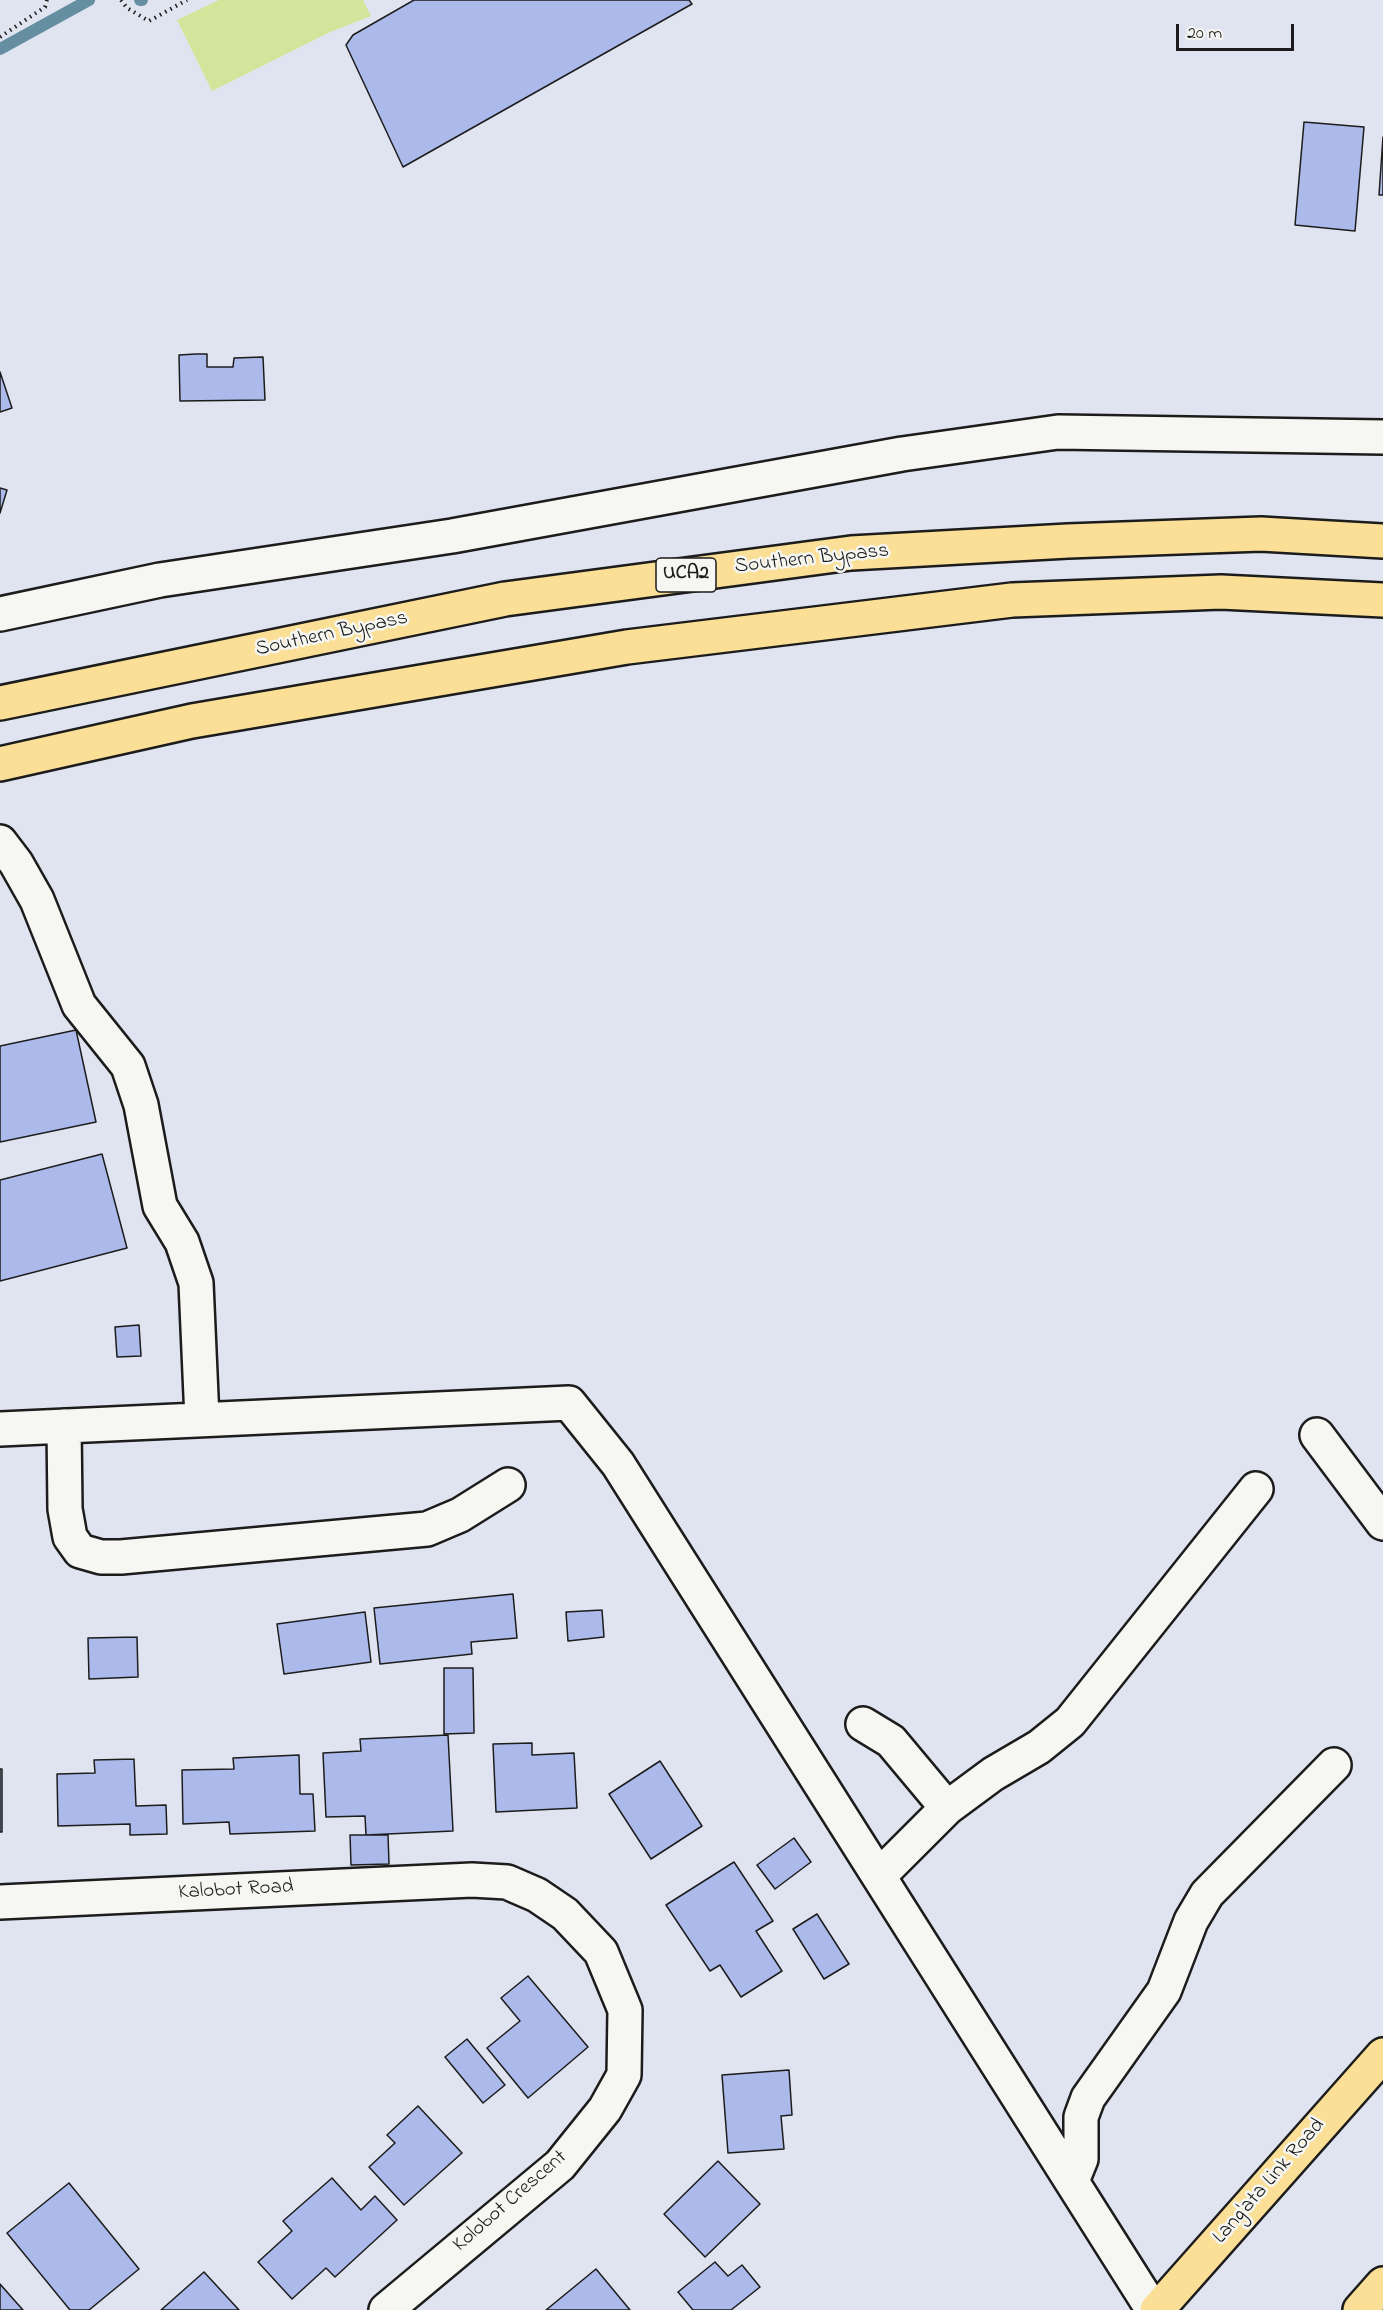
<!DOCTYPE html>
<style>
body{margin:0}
#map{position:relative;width:1383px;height:2310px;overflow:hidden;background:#e0e4f0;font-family:"Indie Flower",sans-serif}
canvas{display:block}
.scale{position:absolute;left:1176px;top:24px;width:118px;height:27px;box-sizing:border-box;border:3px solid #1c1c1c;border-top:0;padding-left:8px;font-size:18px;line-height:21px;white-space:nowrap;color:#1c1c1c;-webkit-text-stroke:4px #f6f6f2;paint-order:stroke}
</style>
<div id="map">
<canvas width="1383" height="2310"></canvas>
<div class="scale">20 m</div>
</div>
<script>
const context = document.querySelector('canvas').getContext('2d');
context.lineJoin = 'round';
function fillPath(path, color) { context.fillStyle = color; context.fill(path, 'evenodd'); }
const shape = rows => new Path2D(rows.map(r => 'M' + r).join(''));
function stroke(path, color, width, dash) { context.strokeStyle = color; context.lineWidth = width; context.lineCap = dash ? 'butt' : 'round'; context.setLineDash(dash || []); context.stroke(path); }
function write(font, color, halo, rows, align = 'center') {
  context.font = font + ' "Indie Flower",sans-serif'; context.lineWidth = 5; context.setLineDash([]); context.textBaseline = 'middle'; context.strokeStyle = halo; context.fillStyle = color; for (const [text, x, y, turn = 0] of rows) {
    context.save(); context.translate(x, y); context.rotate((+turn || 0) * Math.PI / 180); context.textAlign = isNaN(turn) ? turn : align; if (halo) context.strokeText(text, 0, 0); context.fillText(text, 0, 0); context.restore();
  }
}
fillPath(shape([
 [219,0,363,0,371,16,328,33,212,91,177,20]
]), '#d2e69b');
stroke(shape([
 [140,0,142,0],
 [0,49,89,0]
]), '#658fa0', 12);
const building = shape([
 [414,0,689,0,692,4,403,167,346,45,353,35,414,0],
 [1304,122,1364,127,1355,231,1295,225,1304,122],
 [1383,137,1383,195,1379,195,1383,137],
 [196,354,207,354,207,367,233,367,234,358,263,357,265,400,180,401,179,355,196,354],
 [0,372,12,408,0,412,0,372],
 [0,488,7,490,0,513,0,488],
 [76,1030,96,1122,0,1142,0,1046,76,1030],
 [102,1154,127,1248,0,1281,0,1180,102,1154],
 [139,1325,141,1356,117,1357,115,1327,139,1325],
 [513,1594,517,1638,471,1642,472,1654,380,1664,374,1608,513,1594],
 [602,1610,604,1637,568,1641,566,1612,602,1610],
 [365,1612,371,1662,284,1674,277,1624,365,1612],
 [137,1637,138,1677,89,1679,88,1638,137,1637],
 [444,1668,473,1668,474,1733,444,1734,444,1668],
 [448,1735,453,1831,366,1835,365,1816,326,1817,323,1753,361,1751,360,1739,448,1735],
 [532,1743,532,1755,574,1753,577,1808,496,1812,493,1744,532,1743],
 [299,1755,300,1794,313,1794,315,1831,230,1834,229,1822,183,1824,182,1770,234,1769,233,1758,299,1755],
 [134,1759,136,1806,166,1805,167,1834,130,1835,130,1824,58,1826,57,1774,95,1773,94,1760,134,1759],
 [660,1761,702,1826,651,1859,609,1794,660,1761],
 [0,1769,2,1769,2,1832,0,1832,0,1769],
 [350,1835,388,1835,389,1864,351,1865,350,1835],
 [794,1838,811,1862,775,1889,757,1865,794,1838],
 [734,1862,773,1921,756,1931,782,1971,741,1997,720,1965,710,1971,666,1905,734,1862],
 [817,1914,849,1964,824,1979,793,1929,817,1914],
 [528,1976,588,2047,528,2098,487,2048,520,2021,501,1998,528,1976],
 [467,2039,505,2085,483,2103,445,2057,467,2039],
 [789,2070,792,2115,781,2116,784,2149,728,2153,722,2075,789,2070],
 [418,2106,462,2153,404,2205,369,2167,395,2143,387,2135,418,2106],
 [718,2161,760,2204,705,2257,664,2214,718,2161],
 [332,2178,361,2210,375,2196,397,2220,335,2277,326,2268,292,2299,258,2262,292,2231,283,2221,332,2178],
 [69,2183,139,2269,89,2310,70,2310,7,2233,69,2183],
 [715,2262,728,2276,742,2265,760,2287,731,2310,693,2310,678,2292,715,2262],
 [596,2269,630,2310,546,2310,596,2269],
 [204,2272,239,2310,161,2310,204,2272],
 [0,2284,23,2310,0,2310,0,2284]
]);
fillPath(building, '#abbaea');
stroke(building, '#1c1c1c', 1.5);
const minor = shape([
 [0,614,160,580,452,536,902,454,1058,432,1383,437],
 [0,842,16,863,37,900,79,1005,128,1066,141,1105,160,1206,182,1242,196,1283,202,1419],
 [64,1426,65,1509,70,1537,80,1551,101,1557,121,1557,427,1529,460,1515,508,1485],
 [0,1429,569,1403,618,1464,1153,2310],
 [1317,1435,1383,1523],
 [863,1724,891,1741,947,1808],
 [879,1876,947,1808,993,1774,1039,1747,1070,1722,1256,1489],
 [0,1902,472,1880,507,1882,537,1895,565,1914,601,1952,625,2010,624,2075,605,2109,560,2165,386,2310],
 [1072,2181,1081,2159,1081,2117,1088,2098,1164,1991,1191,1921,1207,1894,1334,1765]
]);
const major = shape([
 [1157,2310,1383,2055],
 [1360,2310,1383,2284]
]);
const highway = shape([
 [0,703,505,599,851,553,1068,541,1261,534,1383,541],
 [0,764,192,721,627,647,1012,600,1221,592,1383,600]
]);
stroke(minor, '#1c1c1c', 38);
stroke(major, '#1c1c1c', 38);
stroke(highway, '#1c1c1c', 38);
stroke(shape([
 [121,0,127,8,149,21,187,0],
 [0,37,45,7,47,0]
]), '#1c1c1c', 4, [1.5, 4.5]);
stroke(minor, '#f6f6f2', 33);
stroke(major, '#fbdf96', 33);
stroke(highway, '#fbdf96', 33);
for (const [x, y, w] of [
 [686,575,60]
]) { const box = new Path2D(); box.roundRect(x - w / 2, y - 17, w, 34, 4.5); context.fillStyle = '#f6f6f2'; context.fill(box); stroke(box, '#1c1c1c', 1.5); }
write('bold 20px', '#1c1c1c', null, [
 ["UCA2",686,575]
]);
write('21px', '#1c1c1c', '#f6f6f2', [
 ["Southern Bypass",812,560,-6],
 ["Southern Bypass",332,635,-12],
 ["Kalobot Road",236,1891,-3],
 ["Lang'ata Link Road",1270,2182,-49],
 ["Kolobot Crescent",511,2202,-41]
]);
</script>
